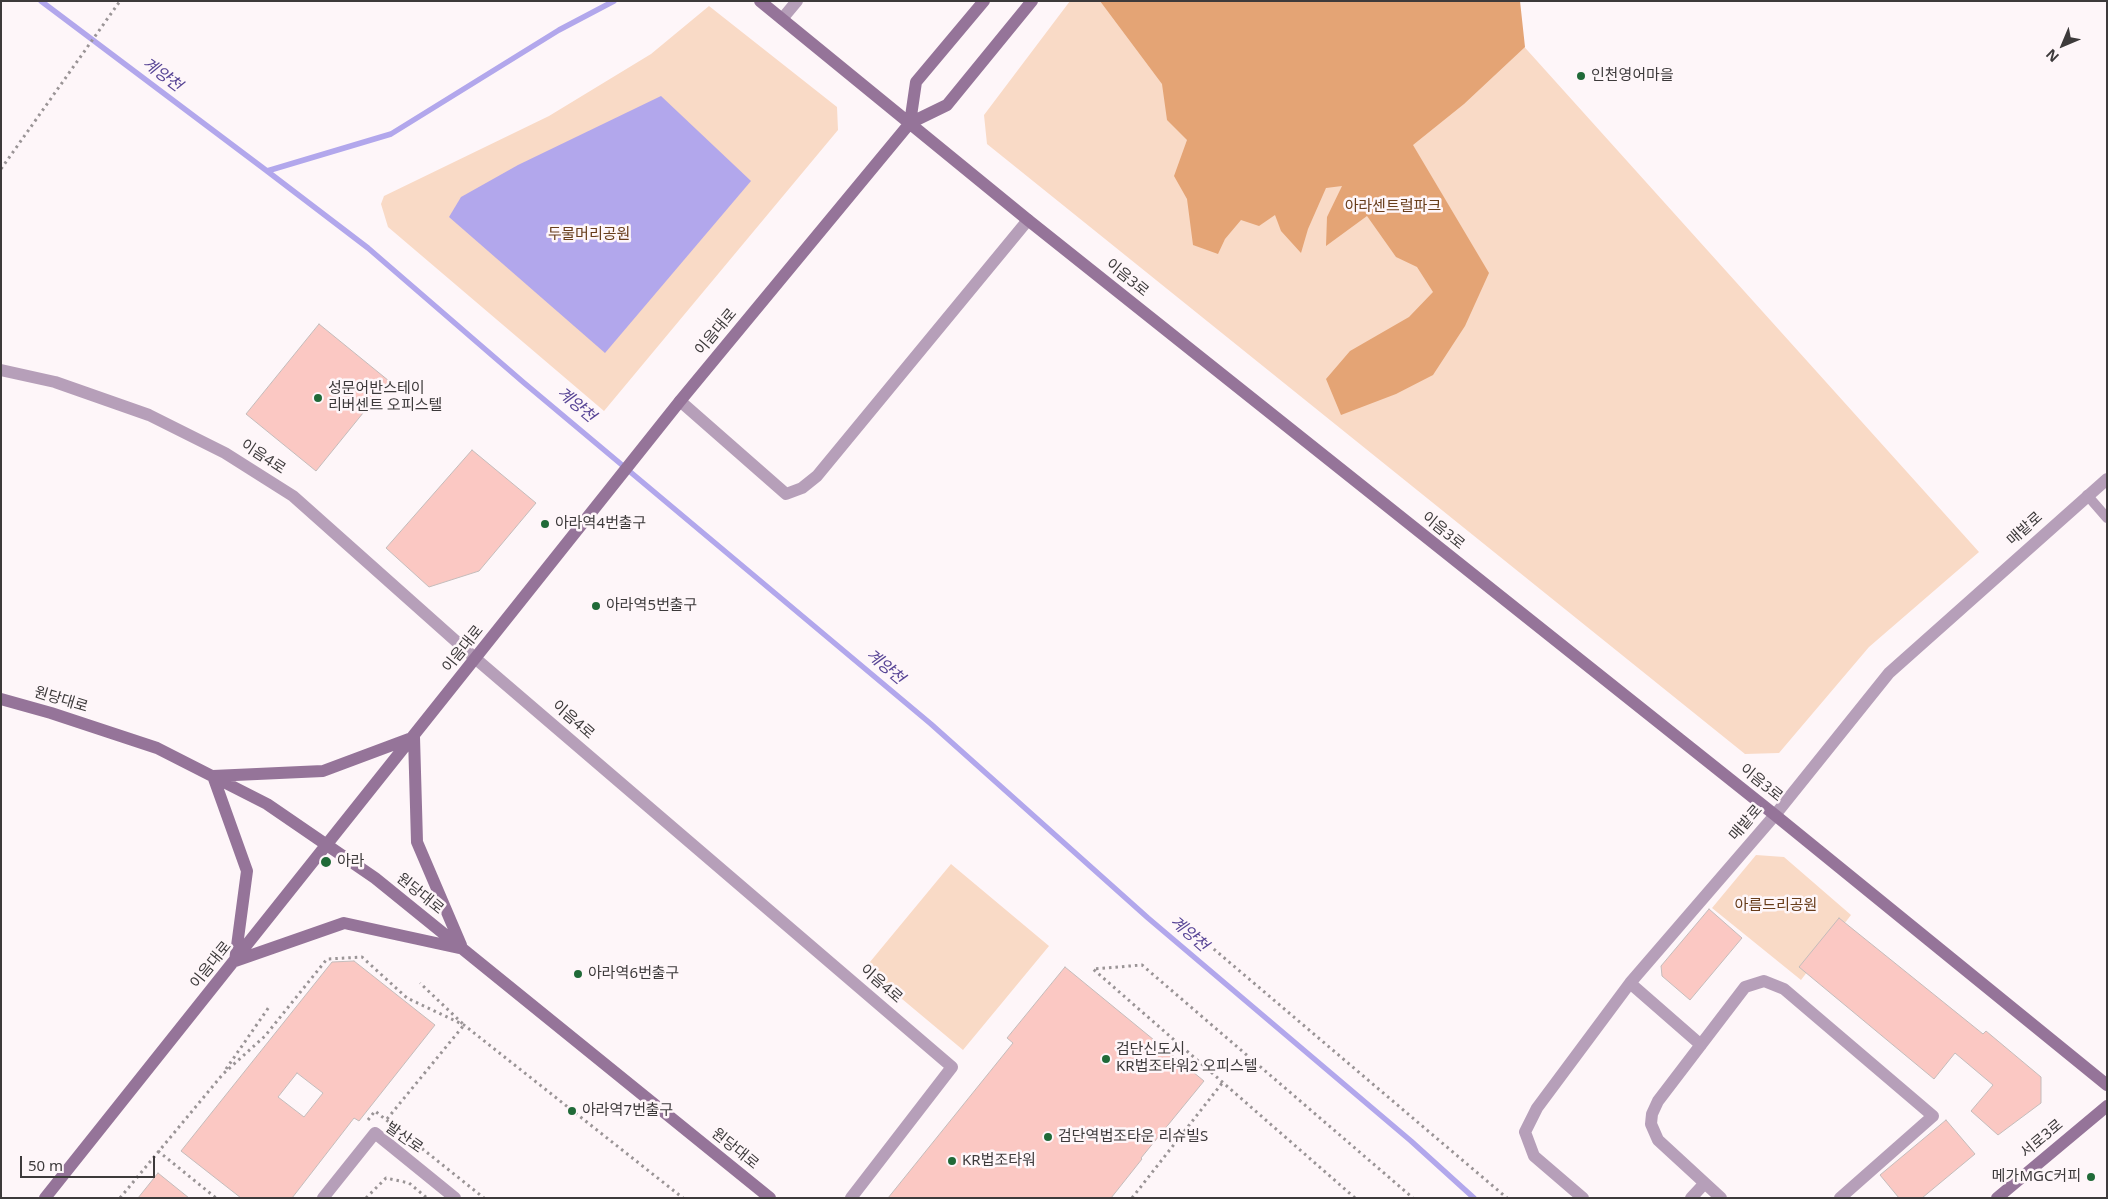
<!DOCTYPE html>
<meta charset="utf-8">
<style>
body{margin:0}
#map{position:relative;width:2108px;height:1199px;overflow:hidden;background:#fef6f9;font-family:"Noto Sans",sans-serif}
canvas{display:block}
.frame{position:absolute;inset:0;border:2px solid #3d3a3b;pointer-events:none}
.north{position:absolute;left:2038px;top:20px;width:50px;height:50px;-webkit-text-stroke:4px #fef6f9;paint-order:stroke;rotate:225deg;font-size:14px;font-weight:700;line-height:20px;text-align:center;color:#3d3a3b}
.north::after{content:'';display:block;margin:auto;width:18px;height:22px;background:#3d3a3b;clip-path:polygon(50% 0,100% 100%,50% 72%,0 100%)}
.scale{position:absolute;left:20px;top:1156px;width:135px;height:22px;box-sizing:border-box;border:2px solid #3d3a3b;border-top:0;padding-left:6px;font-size:15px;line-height:18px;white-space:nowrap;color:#3d3a3b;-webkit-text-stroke:4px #fef6f9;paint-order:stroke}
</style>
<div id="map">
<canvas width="2108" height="1199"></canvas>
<div class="frame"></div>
<div class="north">N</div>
<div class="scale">50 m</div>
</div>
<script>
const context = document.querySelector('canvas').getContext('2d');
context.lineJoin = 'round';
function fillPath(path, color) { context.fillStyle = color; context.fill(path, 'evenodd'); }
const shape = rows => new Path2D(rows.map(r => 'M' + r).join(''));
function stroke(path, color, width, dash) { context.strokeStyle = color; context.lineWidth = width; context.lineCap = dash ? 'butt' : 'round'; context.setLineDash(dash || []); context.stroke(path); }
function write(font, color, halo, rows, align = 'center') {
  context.font = font + ' "Noto Sans","Noto Sans KR",sans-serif'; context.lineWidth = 5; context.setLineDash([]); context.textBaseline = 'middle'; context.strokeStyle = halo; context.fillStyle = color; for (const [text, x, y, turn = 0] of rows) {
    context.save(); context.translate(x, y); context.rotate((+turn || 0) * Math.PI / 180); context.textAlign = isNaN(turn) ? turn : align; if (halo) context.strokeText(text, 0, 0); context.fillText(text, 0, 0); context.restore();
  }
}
fillPath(shape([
 [1070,1,1483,1,1979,552,1869,647,1779,753,1745,754,987,144,984,115],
 [709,6,837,107,838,130,604,411,388,227,381,204,384,196,549,116,651,54],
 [1756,855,1784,857,1851,915,1801,980,1712,908],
 [951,864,1049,946,963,1050,865,968]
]), '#f9dac6');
fillPath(shape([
 [1520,1,1525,47,1464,104,1413,145,1489,273,1465,326,1433,375,1396,394,1341,415,1326,379,1350,351,1409,317,1433,292,1417,267,1396,257,1367,216,1326,246,1327,217,1342,186,1326,188,1308,229,1301,253,1281,231,1275,215,1259,226,1241,220,1225,239,1218,254,1193,245,1187,199,1174,176,1187,140,1167,120,1162,84,1100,1]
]), '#e4a475');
fillPath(shape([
 [661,96,751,181,605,353,449,217,461,197,518,165]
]), '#b2a7ec');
stroke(shape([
 [41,1,267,171,391,134,559,30,614,1],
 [267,171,368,248,523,382,931,724,1148,918,1411,1141,1474,1198]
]), '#b2a7ec', 5.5);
const building = shape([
 [319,324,389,381,316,471,246,414,319,324],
 [472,450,536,503,479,571,429,587,386,548,472,450],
 [1709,909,1742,938,1690,1000,1662,976,1661,966,1709,909],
 [1839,918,1983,1034,1986,1031,2041,1077,2041,1103,1998,1135,1971,1111,1993,1085,1955,1053,1934,1079,1799,967,1839,918],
 [354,961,435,1025,359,1121,354,1118,292,1198,241,1198,181,1151,332,962,354,961],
 [297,1073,323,1093,304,1117,278,1097,297,1073],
 [1065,967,1204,1081,1141,1158,1142,1159,1111,1198,888,1198,1013,1043,1007,1038,1065,967],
 [1946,1120,1975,1154,1922,1198,1899,1198,1880,1175,1946,1120],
 [158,1173,189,1198,138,1198,158,1173]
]);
fillPath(building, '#fbc8c3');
stroke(building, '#c4bcbb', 1);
stroke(shape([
 [1,169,120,1],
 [1189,928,1507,1198],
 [226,1069,269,1007],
 [387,1119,464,1025,420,983],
 [368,1120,375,1111,484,1198],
 [158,1151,216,1198],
 [120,1198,223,1074,265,1036,327,959,362,957,407,998,464,1025,683,1198],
 [366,1198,386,1178,409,1183,427,1198],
 [1132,1198,1223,1082],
 [1355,1198,1093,969,1142,965,1413,1198]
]), '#9a9496', 3, [2.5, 4]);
stroke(shape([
 [2087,495,2107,518]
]), '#b69fb9', 10);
stroke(shape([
 [782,19,797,1],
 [1,370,55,382,149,415,225,453,293,496,476,659,952,1067,851,1198],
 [680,401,786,494,802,488,817,476,1028,220],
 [1630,983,1701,1045],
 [323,1198,375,1133,455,1198],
 [1583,1198,1534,1156,1525,1132,1537,1108,1630,983,1775,815,1889,673,2107,479],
 [1691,1198,1704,1184],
 [1721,1198,1658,1140,1651,1124,1652,1114,1658,1101,1745,987,1764,981,1784,989,1933,1116,1840,1198]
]), '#b69fb9', 12);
stroke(shape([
 [760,1,1028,220,1775,815,2107,1085],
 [910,123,916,82,984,1],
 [1,699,51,713,157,748,267,804,375,878,770,1198],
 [414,737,417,842,461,945],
 [213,776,247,871,235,961,344,923,459,948],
 [213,776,323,771,414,737],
 [45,1198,680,401,910,123,947,105,1032,1],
 [1997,1198,2107,1106]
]), '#957499', 12);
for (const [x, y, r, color] of [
 [1581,76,5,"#206a38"],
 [318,398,5,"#206a38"],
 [545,524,5,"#206a38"],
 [596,606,5,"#206a38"],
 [326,862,6,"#206a38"],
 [578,974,5,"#206a38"],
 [1106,1059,5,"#206a38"],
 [572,1111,5,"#206a38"],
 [1048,1137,5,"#206a38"],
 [952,1161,5,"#206a38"],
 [2091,1177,5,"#206a38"]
]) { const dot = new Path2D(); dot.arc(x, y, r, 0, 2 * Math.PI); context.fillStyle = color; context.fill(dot); stroke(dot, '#fef6f9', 2); }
write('15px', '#3d3a3b', '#fef6f9', [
 ["인천영어마을",1591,76],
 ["성문어반스테이",328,389],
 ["리버센트 오피스텔",328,406],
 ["아라역4번출구",555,524],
 ["아라역5번출구",606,606],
 ["아라",337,862],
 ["아라역6번출구",588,974],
 ["검단신도시",1116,1050],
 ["KR법조타워2 오피스텔",1116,1067],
 ["아라역7번출구",582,1111],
 ["검단역법조타운 리슈빌S",1058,1137],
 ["KR법조타워",962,1161],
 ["메가MGC커피",2081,1177,"right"]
], 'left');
write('15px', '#683d1b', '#fef6f9', [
 ["아라센트럴파크",1393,207],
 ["두물머리공원",589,235],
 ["아름드리공원",1776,906]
]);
write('15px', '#3d3a3b', '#fef6f9', [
 ["이음3로",1127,278,39],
 ["이음대로",716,332,-50],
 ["이음4로",263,457,33],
 ["매밭로",2025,529,-42],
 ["이음3로",1443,531,39],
 ["이음대로",463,649,-51],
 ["원당대로",61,700,17],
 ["이음4로",573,720,41],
 ["이음3로",1761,783,39],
 ["매밭로",1746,823,-49],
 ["원당대로",420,894,39],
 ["이음대로",211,965,-51],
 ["이음4로",881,984,41],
 ["발산로",404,1138,35],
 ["서로3로",2042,1139,-40],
 ["원당대로",735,1149,39]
]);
write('italic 16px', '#574495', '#fef6f9', [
 ["계양천",162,75,37],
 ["계양천",576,405,40],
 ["계양천",885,667,40],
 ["계양천",1189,934,41]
]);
</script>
